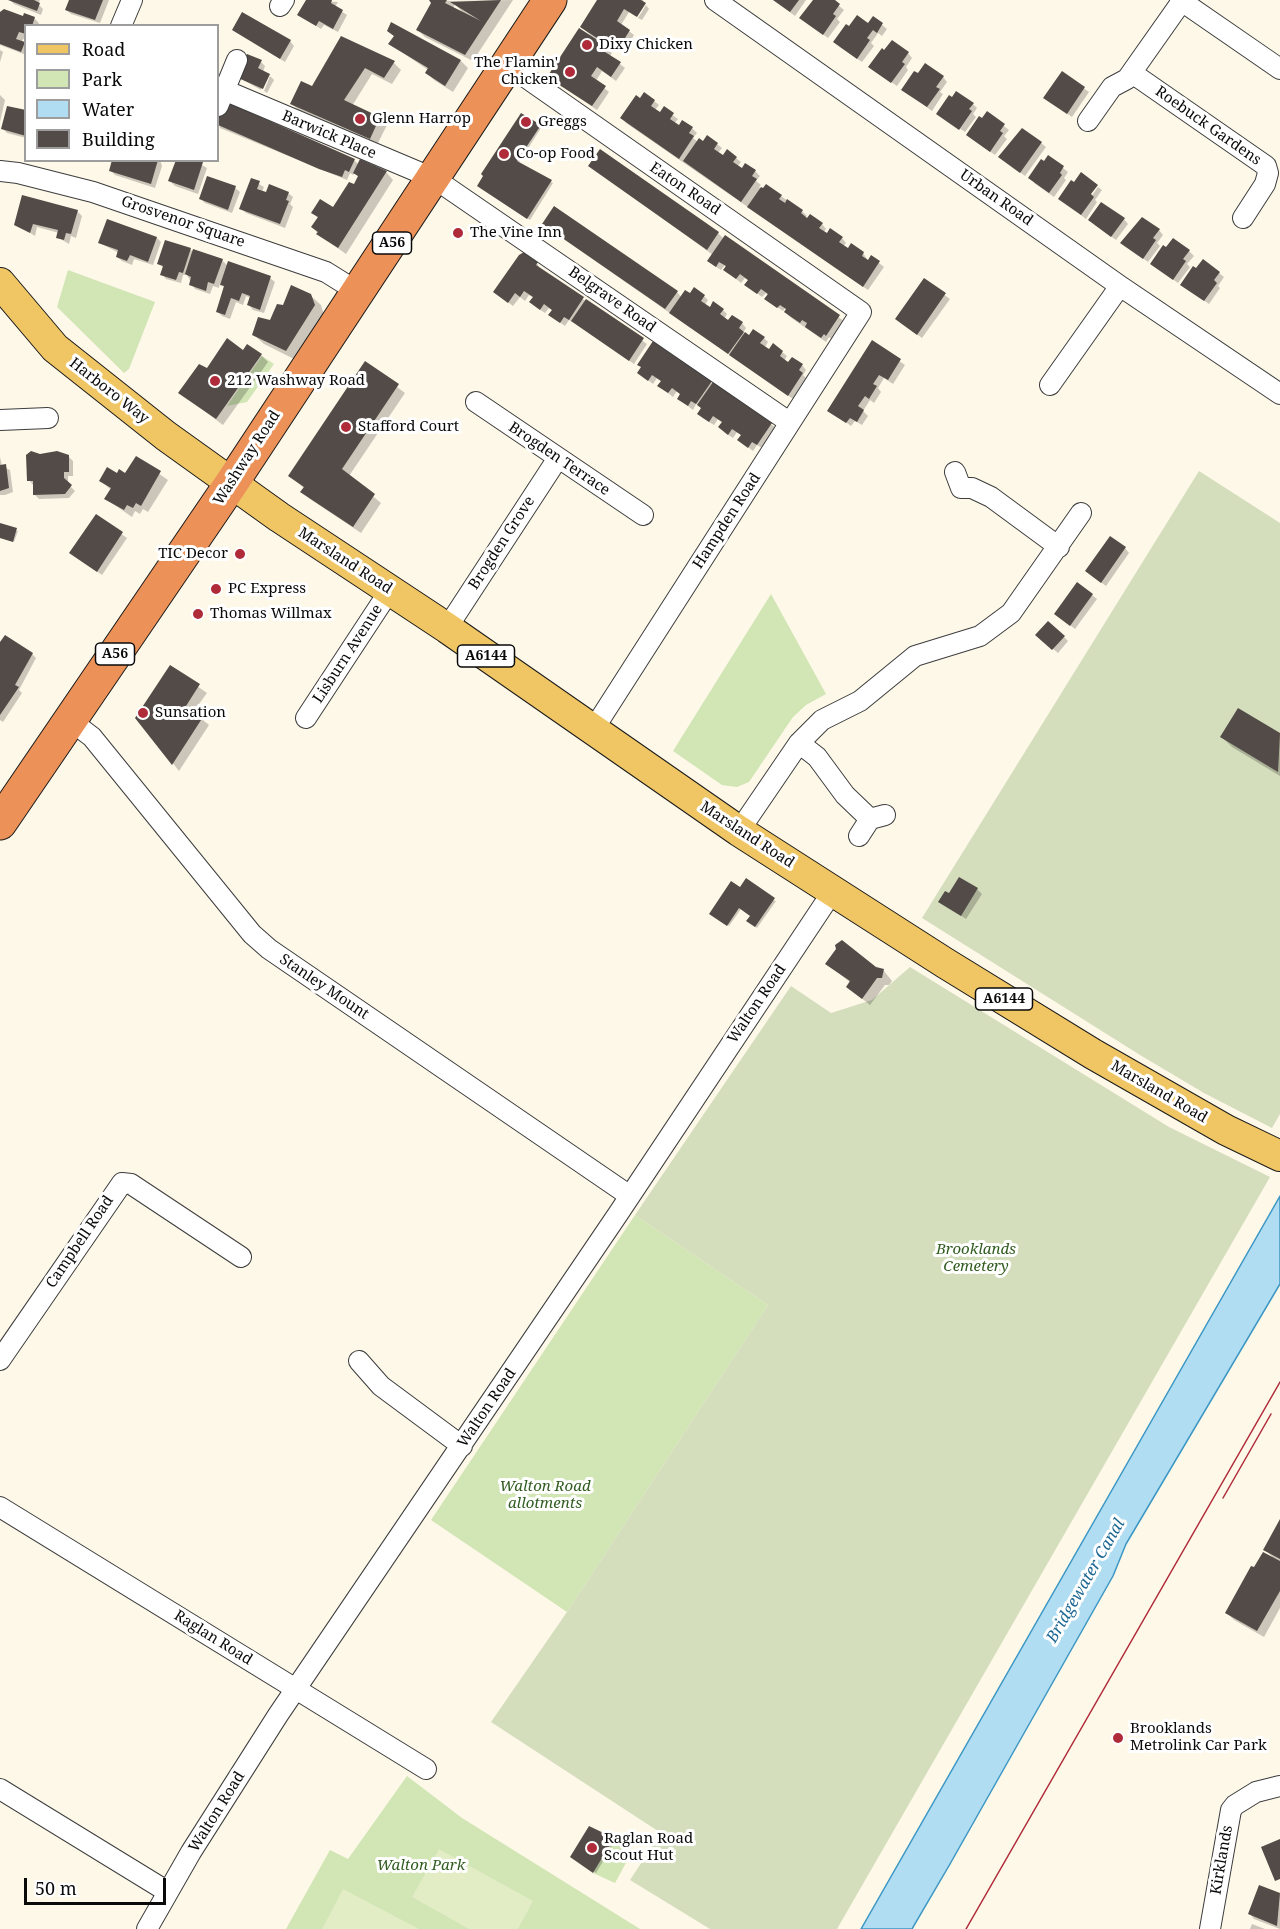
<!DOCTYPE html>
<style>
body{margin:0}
#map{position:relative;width:1280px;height:1929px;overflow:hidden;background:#fef8e8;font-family:"Noto Serif",serif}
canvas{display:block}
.legend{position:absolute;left:24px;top:24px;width:195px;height:138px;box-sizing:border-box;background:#fff;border:2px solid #9d9d9d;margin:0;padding:8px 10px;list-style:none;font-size:18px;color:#0a0a0a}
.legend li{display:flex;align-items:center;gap:12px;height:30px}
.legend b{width:30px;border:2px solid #9d9d9d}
.scale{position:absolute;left:24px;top:1878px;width:142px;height:27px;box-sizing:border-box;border:3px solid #0a0a0a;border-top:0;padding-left:8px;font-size:18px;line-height:21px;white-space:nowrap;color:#0a0a0a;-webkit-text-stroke:4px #fff;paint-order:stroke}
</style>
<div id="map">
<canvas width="1280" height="1929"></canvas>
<ul class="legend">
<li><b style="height:8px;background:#f0c665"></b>Road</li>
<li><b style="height:16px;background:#d1e5b5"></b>Park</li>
<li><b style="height:16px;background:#b0ddf2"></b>Water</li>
<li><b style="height:16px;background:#524b47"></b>Building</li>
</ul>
<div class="scale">50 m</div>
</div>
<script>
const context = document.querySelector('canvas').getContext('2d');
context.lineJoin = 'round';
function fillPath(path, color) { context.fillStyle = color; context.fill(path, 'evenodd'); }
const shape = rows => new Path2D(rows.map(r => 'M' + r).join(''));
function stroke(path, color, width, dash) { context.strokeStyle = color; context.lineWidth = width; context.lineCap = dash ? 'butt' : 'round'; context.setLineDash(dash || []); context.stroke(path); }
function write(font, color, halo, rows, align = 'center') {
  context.font = font + ' "Noto Serif",serif'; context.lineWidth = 6; context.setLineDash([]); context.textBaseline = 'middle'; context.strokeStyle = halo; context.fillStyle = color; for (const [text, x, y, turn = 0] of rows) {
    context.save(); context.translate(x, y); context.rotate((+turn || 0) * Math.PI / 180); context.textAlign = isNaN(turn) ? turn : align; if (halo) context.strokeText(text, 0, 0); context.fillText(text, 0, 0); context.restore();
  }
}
fillPath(shape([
 [68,270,155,302,129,369,124,373,57,307],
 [262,356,274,364,247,402,227,406],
 [771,594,826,694,806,705,793,717,749,782,737,787,722,785,673,751],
 [635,1215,768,1305,567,1612,431,1520],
 [407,1776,462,1818,640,1929,286,1929,330,1850,348,1859],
 [614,1838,633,1850,615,1883,593,1873]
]), '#d1e5b5');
fillPath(shape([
 [1199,471,1280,523,1280,1114,1272,1128,1204,1093,1140,1055,922,918],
 [910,967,1169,1127,1270,1177,837,1929,710,1929,630,1880,661,1833,491,1722,567,1612,768,1305,635,1215,791,986,831,1013,872,1000]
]), '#d4ddbc');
fillPath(shape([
 [439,1849,533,1901,518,1929,469,1929,412,1897],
 [343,1889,419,1929,322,1929]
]), '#e2edc6');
const water = shape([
 [1280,1196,1280,1284,1126,1544,1113,1576,950,1864,912,1929,861,1929,1280,1196]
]);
fillPath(water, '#b0ddf2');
stroke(water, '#3c97c4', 1.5);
fillPath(shape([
 [10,0,40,0,38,4,43,9,41,15,14,4],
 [70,0,109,0,100,23,71,14,66,10],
 [308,0,338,2,335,7,347,15,338,32,324,25,321,29,299,15],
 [431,0,453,1,513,0,473,61,425,37,418,30,433,3],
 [455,4,463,13,453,9],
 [599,0,643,0,644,4,635,16,629,12,621,25,634,35,625,50,614,42,611,47,598,39,596,41,607,49,612,53,610,56,625,68,616,81,602,71,596,81,609,92,597,110,554,81,590,35,582,27],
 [773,0,806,0,795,16],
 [818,0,832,0,844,10,837,19,840,22,828,38,801,18],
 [646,5,649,9,642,20,638,18],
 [0,14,34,18,39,23,38,26,26,26,26,36,21,42,26,44,26,55,0,45],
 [874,18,887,29,882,36,878,33,871,43,874,46,862,62,840,47,850,28,869,25],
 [391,24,461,61,468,68,453,92,434,80,427,73,428,70,390,44,395,37,388,31],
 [234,30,290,41,294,46,285,62],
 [342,38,394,63,401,70,392,84,372,74,352,106,380,118,387,125,377,145,299,111,292,104,313,87],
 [0,50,3,52,0,62],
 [885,52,908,53,912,58,906,67,908,70,897,86,875,71],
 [261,62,265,66,263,72,268,75,261,90,238,77],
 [1062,73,1089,92,1072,117,1050,102],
 [270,76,274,80,267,93,264,91],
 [918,76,943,77,947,82,940,92,943,94,932,111,908,94],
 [0,95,5,100,0,122],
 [640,100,654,101,659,105,655,110,660,114,664,109,678,119,674,124,679,127,683,122,692,128,697,133,693,138,698,142,717,144,722,148,718,153,723,157,736,158,741,162,737,167,742,170,746,165,755,171,760,176,756,181,761,185,759,187,764,190,767,186,802,211,807,216,803,221,822,224,826,229,823,233,842,238,846,243,843,247,863,253,869,262,872,257,879,263,884,267,868,290,626,123,622,118],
 [226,103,354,160,359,165,386,172,393,180,346,254,318,234,313,227,319,219,313,213,333,209,355,186,359,177,355,173,353,175,350,173,347,180,220,128,218,120],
 [973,104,977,108,973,114,976,117,965,132,941,116],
 [26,112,26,138,7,133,3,129],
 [987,113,1009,130,1004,136,1007,139,995,155,972,139],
 [540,126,541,128,518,164,553,183,530,220,480,188],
 [1041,143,1046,147,1025,176,1000,157],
 [1049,157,1068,172,1064,178,1066,180,1054,197,1034,183],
 [114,160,160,160,162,166,155,188,115,175,111,171],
 [177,160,193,160,207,168,198,194,175,186,170,181],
 [590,166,718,233,724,239,725,237,844,321,831,339,829,337,826,342,790,317,786,312,788,310,785,308,783,311,771,303,766,293,762,297,751,289,749,281,745,278,741,283,725,270,725,265,721,270,713,265,713,255],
 [252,180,264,187,262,192,288,193,293,197,290,204,293,207,285,228,246,213,241,208],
 [1074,184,1088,201,1098,187,1102,190,1095,200,1097,202,1086,219,1060,199],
 [235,188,240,192,232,213,205,203,200,198],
 [77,211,82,216,76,238,71,236,69,244,57,237,59,233,37,227,35,236,16,224],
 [1124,219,1128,224,1116,240,1095,225],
 [548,228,677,292,682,298,704,296,708,300,705,305,710,309,723,310,727,314,724,319,742,323,746,328,743,333,749,337,764,338,768,342,765,347,770,351,782,352,787,356,784,361,788,364,802,365,806,370,803,375,807,379,793,399],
 [1159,230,1163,235,1157,243,1160,246,1148,262,1127,247],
 [157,238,161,242,153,265,134,259,132,265,122,261,117,257,119,253,100,243],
 [190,249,194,253,222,260,228,266,270,278,275,282,264,313,253,310,249,305,251,298,246,296,243,305,236,302,230,319,222,316,217,311,225,288,220,283,219,288,213,286,210,294,195,289,187,275,183,275,181,283,166,279,162,274,164,268,159,264],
 [1167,249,1189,251,1194,256,1187,264,1190,267,1178,283,1157,268],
 [537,263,540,269,647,344,634,364,574,323,569,320,565,326,555,319,553,311,549,308,545,313,536,307,534,298,529,295,525,301,520,297,513,306,495,292],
 [1197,270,1219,273,1224,277,1218,286,1220,288,1209,304,1187,289],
 [924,280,950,299,922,338,901,323],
 [310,295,321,305,324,315,296,360,264,344,254,335,284,307],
 [872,342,905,365,893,384,884,378,878,388,881,392,874,403,870,400,863,411,868,416,862,425,855,421,851,426,829,410],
 [244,352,261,355,268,362,223,425,180,393,208,370],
 [365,363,405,393,349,476,381,503,361,533,310,499,302,492,305,489,290,476],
 [639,373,711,382,776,428,762,448,757,445,753,451,744,444,742,436,737,432,733,438,724,432,723,423,718,419,714,425,704,419,699,414,702,407,696,404,693,410,679,399,681,395,677,391,673,397,659,386,662,382,657,378,653,384],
 [37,453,40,456,68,456,73,461,73,476,68,476,68,484,75,491,69,498,39,499,35,495,33,485,29,480,28,456],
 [0,457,2,466,10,470,13,492,5,495,0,495],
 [136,458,168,480,148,512,143,509,140,514,135,511,132,517,106,499,111,490,101,481,126,475],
 [96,516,127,538,102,575,71,553],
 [0,525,18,531,14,542,0,538],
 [1125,548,1129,553,1106,586,1091,575],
 [1092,595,1097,599,1075,629,1056,614],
 [1064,637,1068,641,1058,653,1041,639],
 [0,643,32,654,36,658,19,690,22,693,3,722,0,720],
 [170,667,207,693,193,712,209,725,179,771,137,718],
 [1238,710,1280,735,1280,776,1232,747,1222,737],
 [740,889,776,901,757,928,750,923,751,916,741,909,729,926,713,915],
 [977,889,982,894,966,919,940,902,949,895],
 [827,964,884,971,892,981,889,985,885,985,870,1005,855,993,851,983],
 [1280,1523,1280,1608,1264,1637,1234,1620,1226,1612,1255,1569,1274,1559,1265,1549],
 [613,1840,615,1841,596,1873,572,1857],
 [1260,1887,1280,1895,1280,1929,1254,1919,1250,1914],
 [1252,1924,1265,1929,1250,1929]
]), '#0003');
fillPath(shape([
 [8,0,34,0,40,3,37,11],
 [69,0,103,0,95,20,65,10],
 [306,0,332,0,331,3,343,10,333,29,319,21,316,26,297,15],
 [429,0,447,0,445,3,481,21,450,2,501,0,465,55,416,30,431,3],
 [597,0,641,0,646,3,637,17,624,9,617,21,630,30,620,46,609,39,606,44,580,27],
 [773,0,799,0,790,12],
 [813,0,835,0,840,4,833,14,836,16,823,35,799,18],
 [4,9,23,16,24,13,35,17,32,26,26,26,26,34,19,32,16,39,25,42,21,52,0,44,0,12],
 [242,12,291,40,280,59,232,30],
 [857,15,868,23,873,16,883,23,877,33,873,30,867,38,870,40,857,59,833,42,846,24,849,26],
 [391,22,461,60,445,86,425,73,428,68,388,44,394,36,387,31],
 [579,28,608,47,605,52,621,62,611,77,597,67,591,76,606,86,592,106,547,77],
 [341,36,395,61,384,78,365,68,344,100,380,117,370,139,290,104,301,81,312,86],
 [892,40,909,52,902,62,905,64,891,83,868,67,882,48,884,50],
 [247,54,262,60,258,68,270,74,263,89,236,77],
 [925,63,944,76,936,87,940,89,927,107,901,90,914,71,918,73],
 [1062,71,1085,87,1067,114,1043,98],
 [956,91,974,103,969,109,972,111,959,130,936,114,949,95,952,97],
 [644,92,655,100,651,106,660,112,664,106,674,113,670,119,679,125,682,120,693,127,689,133,694,136,679,159,620,118,636,95,640,98],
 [225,101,355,159,349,172,345,170,342,177,319,169,218,125,218,117],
 [7,106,26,110,26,136,1,129],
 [987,111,1005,124,1000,131,1003,133,990,152,966,135,979,116,982,118],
 [521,113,541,125,517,161,552,180,527,219,477,186,483,176,481,174],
 [1022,128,1042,142,1020,173,998,157],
 [707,135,718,143,714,149,723,155,727,149,737,157,733,162,742,168,745,163,756,170,752,176,757,179,741,202,683,161,699,138,703,141],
 [600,149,719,232,707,250,588,166],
 [1048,155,1064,166,1060,173,1062,175,1049,193,1028,178,1041,159,1044,161],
 [360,159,387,171,338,248,316,234,318,232,311,227,318,217,311,213,320,199,333,207,349,182,354,184,358,176,353,173],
 [112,160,158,160,151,184,109,171],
 [176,160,203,162,194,190,168,181],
 [1081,172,1098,185,1091,194,1094,197,1081,215,1058,199,1071,180,1074,182],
 [207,176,236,186,228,210,199,199],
 [251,178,260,181,257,189,266,192,269,184,289,192,286,200,289,201,280,224,239,209],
 [766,184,782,195,779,199,785,203,787,199,803,210,801,213,807,218,810,214,823,223,819,228,827,233,830,228,843,237,839,242,848,248,851,243,864,252,862,256,868,260,871,255,880,261,863,287,747,207,761,187,763,188],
 [22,195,78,210,71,234,66,233,64,240,56,238,58,230,33,224,30,233,14,225],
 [1101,202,1125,218,1111,237,1088,220],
 [554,206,678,291,665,309,542,224],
 [1142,217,1160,229,1153,238,1156,240,1143,259,1120,243],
 [107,219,157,237,148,262,130,255,127,261,116,257,118,250,98,243],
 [725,235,840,315,826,336,824,334,821,338,805,327,807,323,802,320,800,323,784,312,786,309,780,305,777,308,764,299,768,294,761,289,757,294,744,285,748,280,740,274,736,279,723,270,726,266,719,262,716,267,707,261],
 [1173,238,1190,250,1183,259,1186,261,1173,280,1150,264,1163,245,1166,247],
 [165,240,191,248,183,273,179,272,176,280,160,275,163,266,157,264],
 [193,249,223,259,214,284,208,282,206,291,189,285,191,277,185,274],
 [524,252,538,262,536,265,584,297,569,320,564,317,560,323,548,315,552,310,544,304,540,310,529,302,533,297,524,291,520,297,515,293,508,303,493,292,519,255],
 [1203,259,1220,272,1214,280,1217,283,1204,301,1180,285,1193,266,1196,268],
 [228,261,271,276,260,310,247,305,250,296,242,293,239,301,231,298,225,315,216,312,224,286,220,285],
 [924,278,946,293,917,335,895,319],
 [291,285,311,294,315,305,286,351,252,335,258,317,270,320,277,304,283,305],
 [694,287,705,295,701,301,710,307,713,301,724,309,720,314,728,320,732,315,743,322,739,328,744,332,728,354,669,313,685,290,690,293],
 [586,299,644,338,629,361,571,321],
 [753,329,765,337,760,343,769,349,773,343,783,351,780,356,788,362,792,357,803,364,799,370,803,373,788,396,729,355,745,332,749,335],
 [227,338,243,350,247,344,262,354,216,419,178,393,199,364,207,368],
 [872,340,901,359,888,380,879,375,873,384,877,386,869,399,865,396,858,406,864,410,857,422,850,418,846,423,827,411],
 [653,341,712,381,696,404,691,401,688,406,677,399,680,394,672,388,668,393,657,386,661,381,652,375,648,381,637,373,641,367,637,365],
 [365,361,399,384,342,469,375,494,353,527,300,492,304,487,288,476],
 [713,382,772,423,757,445,752,442,748,448,737,440,741,435,732,429,728,435,718,427,722,422,713,416,709,422,697,414,701,408,697,405],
 [31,451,40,454,57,451,69,455,69,472,64,472,64,478,72,485,65,494,33,495,33,481,27,481,26,455],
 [136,456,161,471,141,506,136,503,133,508,127,505,124,510,104,499,111,488,99,481,107,467,117,473,119,469,125,473],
 [6,464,9,488,0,491,0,465],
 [96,514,123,532,97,572,69,553],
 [0,523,17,528,13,542,0,538],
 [1110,536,1126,547,1101,583,1085,571],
 [1077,582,1093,594,1070,626,1054,614],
 [1048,621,1065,636,1052,650,1035,635],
 [5,635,33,653,15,685,19,687,0,715,0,642],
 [170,665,200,684,186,706,203,717,172,765,135,718],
 [1238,708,1280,733,1278,772,1220,737],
 [959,877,978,888,961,916,938,902,945,891,949,893],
 [746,878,775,898,755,927,746,921,750,916,739,908,727,926,709,914,731,881,740,887],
 [842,940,876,967,884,969,882,978,877,978,862,999,846,987,850,981,825,964,836,949,835,945],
 [1280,1519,1280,1559,1263,1550],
 [1263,1552,1280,1561,1280,1591,1257,1631,1225,1613,1251,1566,1254,1567],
 [589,1826,614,1838,593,1873,570,1857],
 [1280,1839,1280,1879,1275,1881,1261,1847],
 [1259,1885,1280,1893,1277,1926,1248,1914]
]), '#524b47');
const street = shape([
 [715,0,1120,286,1280,394],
 [1180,0,1280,69],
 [280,6,284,0],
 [121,26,132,0],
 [508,65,861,312,593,730],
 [1132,73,1266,166,1268,173,1265,184,1243,218],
 [224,90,435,179,789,422],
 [218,106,237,60],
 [1088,121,1112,87,1127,79,1182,1],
 [0,171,18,173,93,192,326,272,358,292],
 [1050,385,1120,286],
 [476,402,643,515],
 [0,420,48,418],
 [955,472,961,488,972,488,991,497,1059,547],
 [447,628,558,458],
 [306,718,390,590],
 [71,721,92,737,252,934,269,949,630,1196],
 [799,743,817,757,845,795,870,819],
 [739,831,799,743,822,720,860,701,915,656,980,636,1011,613,1081,513],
 [859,836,870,819,885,815],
 [0,1360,122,1183,131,1184,241,1257],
 [359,1361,381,1386,462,1446],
 [0,1507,426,1769],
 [0,1789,168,1892],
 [147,1929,191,1852,278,1715,618,1214,833,891],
 [1210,1929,1231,1810,1235,1805,1256,1792,1280,1786]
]);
const primary = shape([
 [0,283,55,348,166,436,279,517,447,628,739,831,945,963,1093,1054,1226,1130,1280,1156]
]);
const highway = shape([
 [0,823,231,484,550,0]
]);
stroke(street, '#3d3d3d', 22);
stroke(primary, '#1b1b1b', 32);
stroke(highway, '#1b1b1b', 35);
stroke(street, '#fff', 20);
stroke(primary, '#f0c665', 30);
stroke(highway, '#ec9258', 33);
stroke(shape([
 [1223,1498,1271,1414],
 [966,1929,1280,1382]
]), '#b02b3a', 1.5);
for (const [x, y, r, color] of [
 [587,45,6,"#b02b3a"],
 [570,72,6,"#b02b3a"],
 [360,119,6,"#b02b3a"],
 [526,122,6,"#b02b3a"],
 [504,154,6,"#b02b3a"],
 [458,233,6,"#b02b3a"],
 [215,381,6,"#b02b3a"],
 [346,427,6,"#b02b3a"],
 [240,554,6,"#b02b3a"],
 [216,589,6,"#b02b3a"],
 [198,614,6,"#b02b3a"],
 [143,713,6,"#b02b3a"],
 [1118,1738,6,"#b02b3a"],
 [592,1848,6,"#b02b3a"]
]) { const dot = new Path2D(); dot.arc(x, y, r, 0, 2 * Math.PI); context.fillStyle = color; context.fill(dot); stroke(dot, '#fff', 2); }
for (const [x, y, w] of [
 [392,243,39],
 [115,654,39],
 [486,656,57],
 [1004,999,57]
]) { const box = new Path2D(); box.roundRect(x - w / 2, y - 11, w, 22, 4.5); context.fillStyle = '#fff'; context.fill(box); stroke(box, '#0a0a0a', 1.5); }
write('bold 14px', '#0a0a0a', null, [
 ["A56",392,243],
 ["A56",115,654],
 ["A6144",486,656],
 ["A6144",1004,999]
]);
write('15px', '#0a0a0a', '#fff', [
 ["Dixy Chicken",599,45],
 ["The Flamin'",558,63,"right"],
 ["Chicken",558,80,"right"],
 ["Glenn Harrop",372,119],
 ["Greggs",538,122],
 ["Co-op Food",516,154],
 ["The Vine Inn",470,233],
 ["212 Washway Road",227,381],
 ["Stafford Court",358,427],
 ["TIC Decor",228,554,"right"],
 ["PC Express",228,589],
 ["Thomas Willmax",210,614],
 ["Sunsation",155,713],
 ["Brooklands",1130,1729],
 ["Metrolink Car Park",1130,1746],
 ["Raglan Road",604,1839],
 ["Scout Hut",604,1856]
], 'left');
write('15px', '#0a0a0a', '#fff', [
 ["Roebuck Gardens",1208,126,35],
 ["Barwick Place",329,135,23],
 ["Eaton Road",685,189,34],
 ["Urban Road",996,198,35],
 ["Grosvenor Square",183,222,19],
 ["Belgrave Road",612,300,35],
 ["Harboro Way",109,391,38],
 ["Washway Road",247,458,-57],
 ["Brogden Terrace",559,459,34],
 ["Hampden Road",727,521,-57],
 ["Brogden Grove",502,543,-57],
 ["Marsland Road",345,561,33],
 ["Lisburn Avenue",348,654,-57],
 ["Marsland Road",747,835,33],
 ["Stanley Mount",324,987,34],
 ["Walton Road",757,1004,-56],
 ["Marsland Road",1159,1092,30],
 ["Campbell Road",80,1242,-56],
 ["Walton Road",487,1408,-56],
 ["Raglan Road",213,1638,32],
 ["Walton Road",217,1812,-58],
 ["Kirklands",1222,1860,-80]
]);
write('italic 15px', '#305c1f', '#fff', [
 ["Brooklands",976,1250],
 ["Cemetery",976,1267],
 ["Walton Road",545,1487],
 ["allotments",545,1504],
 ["Walton Park",421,1866]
]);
write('italic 16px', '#1c6793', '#fff', [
 ["Bridgewater Canal",1086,1581,-60]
]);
</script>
